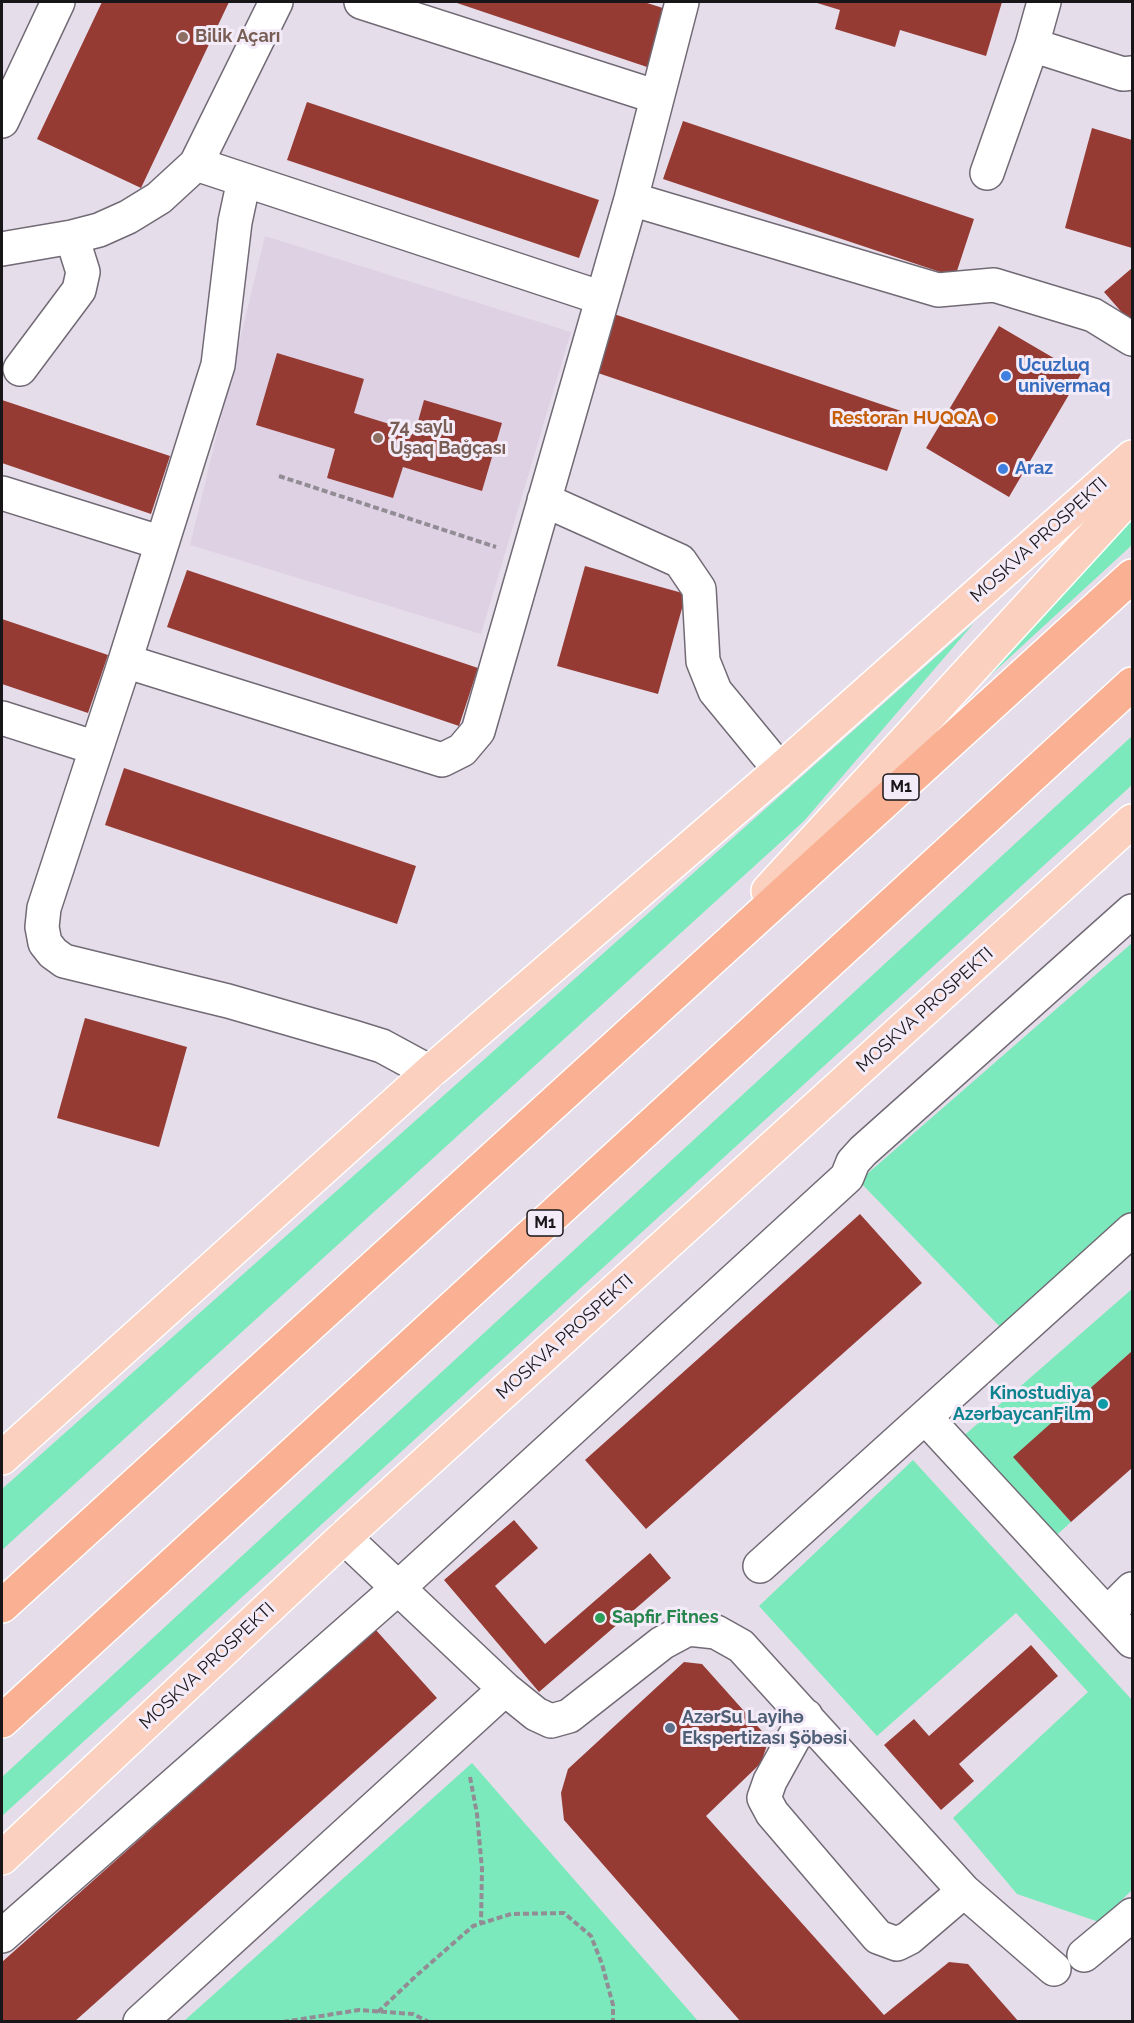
<!DOCTYPE html>
<meta charset="utf-8">
<style>
body{margin:0}
#map{position:relative;width:1134px;height:2023px;overflow:hidden;background:#e6ddea;font-family:Raleway,sans-serif}
canvas{display:block}
.frame{position:absolute;inset:0;border:3px solid #19161a;pointer-events:none}
</style>
<div id="map">
<canvas width="1134" height="2023"></canvas>
<div class="frame"></div>
</div>
<script>
const context = document.querySelector('canvas').getContext('2d');
context.lineJoin = 'round';
function fillPath(path, color) { context.fillStyle = color; context.fill(path, 'evenodd'); }
const shape = rows => new Path2D(rows.map(r => 'M' + r).join(''));
function stroke(path, color, width, dash) { context.strokeStyle = color; context.lineWidth = width; context.lineCap = dash ? 'butt' : 'round'; context.setLineDash(dash || []); context.stroke(path); }
function write(font, color, halo, rows, align = 'center') {
  context.font = font + ' Raleway,sans-serif'; context.lineWidth = 6; context.setLineDash([]); context.textBaseline = 'middle'; context.strokeStyle = halo; context.fillStyle = color; for (const [text, x, y, turn = 0] of rows) {
    context.save(); context.translate(x, y); context.rotate((+turn || 0) * Math.PI / 180); context.textAlign = isNaN(turn) ? turn : align; if (halo) context.strokeText(text, 0, 0); context.fillText(text, 0, 0); context.restore();
  }
}
fillPath(shape([
 [265,236,571,332,481,634,190,545]
]), '#ded1e4');
fillPath(shape([
 [1132,512,1132,545,947,715],
 [974,623,804,821,2,1550,2,1489],
 [1132,736,1132,785,2,1816,2,1777],
 [1132,943,1132,1217,1002,1329,859,1181],
 [1132,1289,1132,1351,1014,1457,1071,1522,1050,1541,960,1439],
 [913,1460,1132,1700,1132,1890,1099,1922,1017,1894,953,1818,1088,1692,1016,1613,877,1736,759,1606],
 [472,1763,698,2021,184,2021]
]), '#7ce9bc');
fillPath(shape([
 [102,2,229,2,141,188,37,139],
 [454,2,644,2,669,10,650,68],
 [814,2,1002,2,986,56,900,30,895,47,835,29,840,10],
 [307,102,599,200,579,258,287,160],
 [683,121,974,219,955,277,663,179],
 [1092,128,1132,140,1132,248,1065,228],
 [1132,268,1132,324,1104,292],
 [614,314,907,413,887,471,595,372],
 [999,326,1081,374,1009,497,926,448],
 [277,353,364,379,354,413,415,432,424,400,502,423,482,491,403,467,393,498,327,478,335,449,256,425],
 [2,400,170,456,151,514,2,463],
 [585,566,686,594,658,694,557,666],
 [187,570,478,668,459,726,167,627],
 [2,619,108,655,88,713,2,684],
 [124,768,416,866,397,924,105,825],
 [85,1018,187,1047,159,1147,57,1118],
 [860,1214,922,1283,646,1529,585,1460],
 [1132,1351,1132,1468,1071,1522,1013,1457],
 [514,1520,538,1548,495,1586,545,1644,650,1553,671,1578,539,1692,444,1580],
 [375,1629,437,1698,74,2022,4,2022,2,2018,2,1962],
 [1031,1645,1058,1676,959,1764,974,1781,941,1810,884,1745,914,1719,929,1736],
 [684,1662,702,1664,769,1739,761,1763,706,1816,884,2015,949,1962,968,1964,1019,2022,741,2022,564,1820,561,1793,568,1769]
]), '#953b34');
const minor = shape([
 [361,2,657,97],
 [1032,45,1123,74,1132,73],
 [2,121,58,2],
 [196,164,602,298],
 [987,173,1032,45,1044,2],
 [631,199,938,290,994,285,1093,315,1132,339],
 [2,249,72,237,99,230,128,217,159,198,196,164,276,2],
 [20,369,79,290,83,272,72,237],
 [2,493,162,543],
 [544,500,680,561,699,589,703,661,715,691,780,770],
 [125,661,218,365,235,222,244,180],
 [2,718,96,748],
 [430,1072,382,1046,353,1037,228,1001,64,961,53,953,45,943,42,927,44,908,125,661,442,760,462,750,478,731,631,199,682,2],
 [926,1418,1132,1641],
 [344,1537,505,1689,536,1714,551,1721,569,1716,662,1643,688,1629,716,1632,741,1646,964,1891,1054,1969],
 [760,1566,1132,1230],
 [1108,1613,1132,1589],
 [806,1716,770,1781,764,1798,772,1813,878,1937,897,1944,909,1938,964,1891],
 [2,1936,398,1588,847,1177,853,1162,863,1151,1132,911],
 [1084,1955,1132,1915],
 [140,2022,505,1689]
]);
const major = shape([
 [768,891,1132,494],
 [2,1458,430,1072,780,770,1132,457],
 [2,1858,344,1537,1132,821]
]);
const highway = shape([
 [2,1606,1132,576],
 [2,1721,1132,684]
]);
stroke(minor, '#716a75', 36);
stroke(major, '#fff', 36);
stroke(highway, '#fff', 36);
stroke(shape([
 [279,476,496,547],
 [470,1777,477,1814,482,1869,481,1923],
 [378,2012,417,1975,473,1926,511,1914,564,1913,591,1936,602,1964,613,2005,613,2022],
 [283,2022,359,2010,413,2014,429,2022]
]), '#928c95', 4, [6, 3]);
stroke(minor, '#fff', 33);
stroke(major, '#fbd0be', 33);
stroke(highway, '#f9b093', 33);
for (const [x, y, r, color] of [
 [183,37,6,"#8d6e63"],
 [1006,376,6,"#3f7fe0"],
 [991,419,6,"#e8710a"],
 [378,438,6,"#8d6e63"],
 [1003,469,6,"#3f7fe0"],
 [1103,1404,6,"#0f9aa8"],
 [600,1618,6,"#2e9e5b"],
 [670,1728,6,"#5c6f8a"]
]) { const dot = new Path2D(); dot.arc(x, y, r, 0, 2 * Math.PI); context.fillStyle = color; context.fill(dot); stroke(dot, '#f3ebf7', 2); }
for (const [x, y, w] of [
 [901,787,36],
 [545,1223,36]
]) { const box = new Path2D(); box.roundRect(x - w / 2, y - 13, w, 26, 4.5); context.fillStyle = '#f3ebf7'; context.fill(box); stroke(box, '#19161a', 1.5); }
write('bold 16px', '#19161a', null, [
 ["M1",901,787],
 ["M1",545,1223]
]);
write('bold 18px', '#785e54', '#f3ebf7', [
 ["Bilik Açarı",195,37],
 ["74 saylı",390,428],
 ["Uşaq Bağçası",390,449]
], 'left');
write('bold 18px', '#366cbe', '#f3ebf7', [
 ["Ucuzluq",1018,366],
 ["univermaq",1018,387],
 ["Araz",1015,469]
], 'left');
write('bold 18px', '#c56008', '#f3ebf7', [
 ["Restoran HUQQA",979,419]
], 'right');
write('18px', '#19161a', '#f3ebf7', [
 ["MOSKVA PROSPEKTI",1039,540,-42],
 ["MOSKVA PROSPEKTI",925,1010,-42],
 ["MOSKVA PROSPEKTI",565,1337,-42],
 ["MOSKVA PROSPEKTI",207,1666,-43]
]);
write('bold 18px', '#0d838f', '#f3ebf7', [
 ["Kinostudiya",1091,1394],
 ["AzərbaycanFilm",1091,1415]
], 'right');
write('bold 18px', '#27864d', '#f3ebf7', [
 ["Sapfir Fitnes",612,1618]
], 'left');
write('bold 18px', '#4e5e75', '#f3ebf7', [
 ["AzərSu Layihə",682,1718],
 ["Ekspertizası Şöbəsi",682,1739]
], 'left');
</script>
